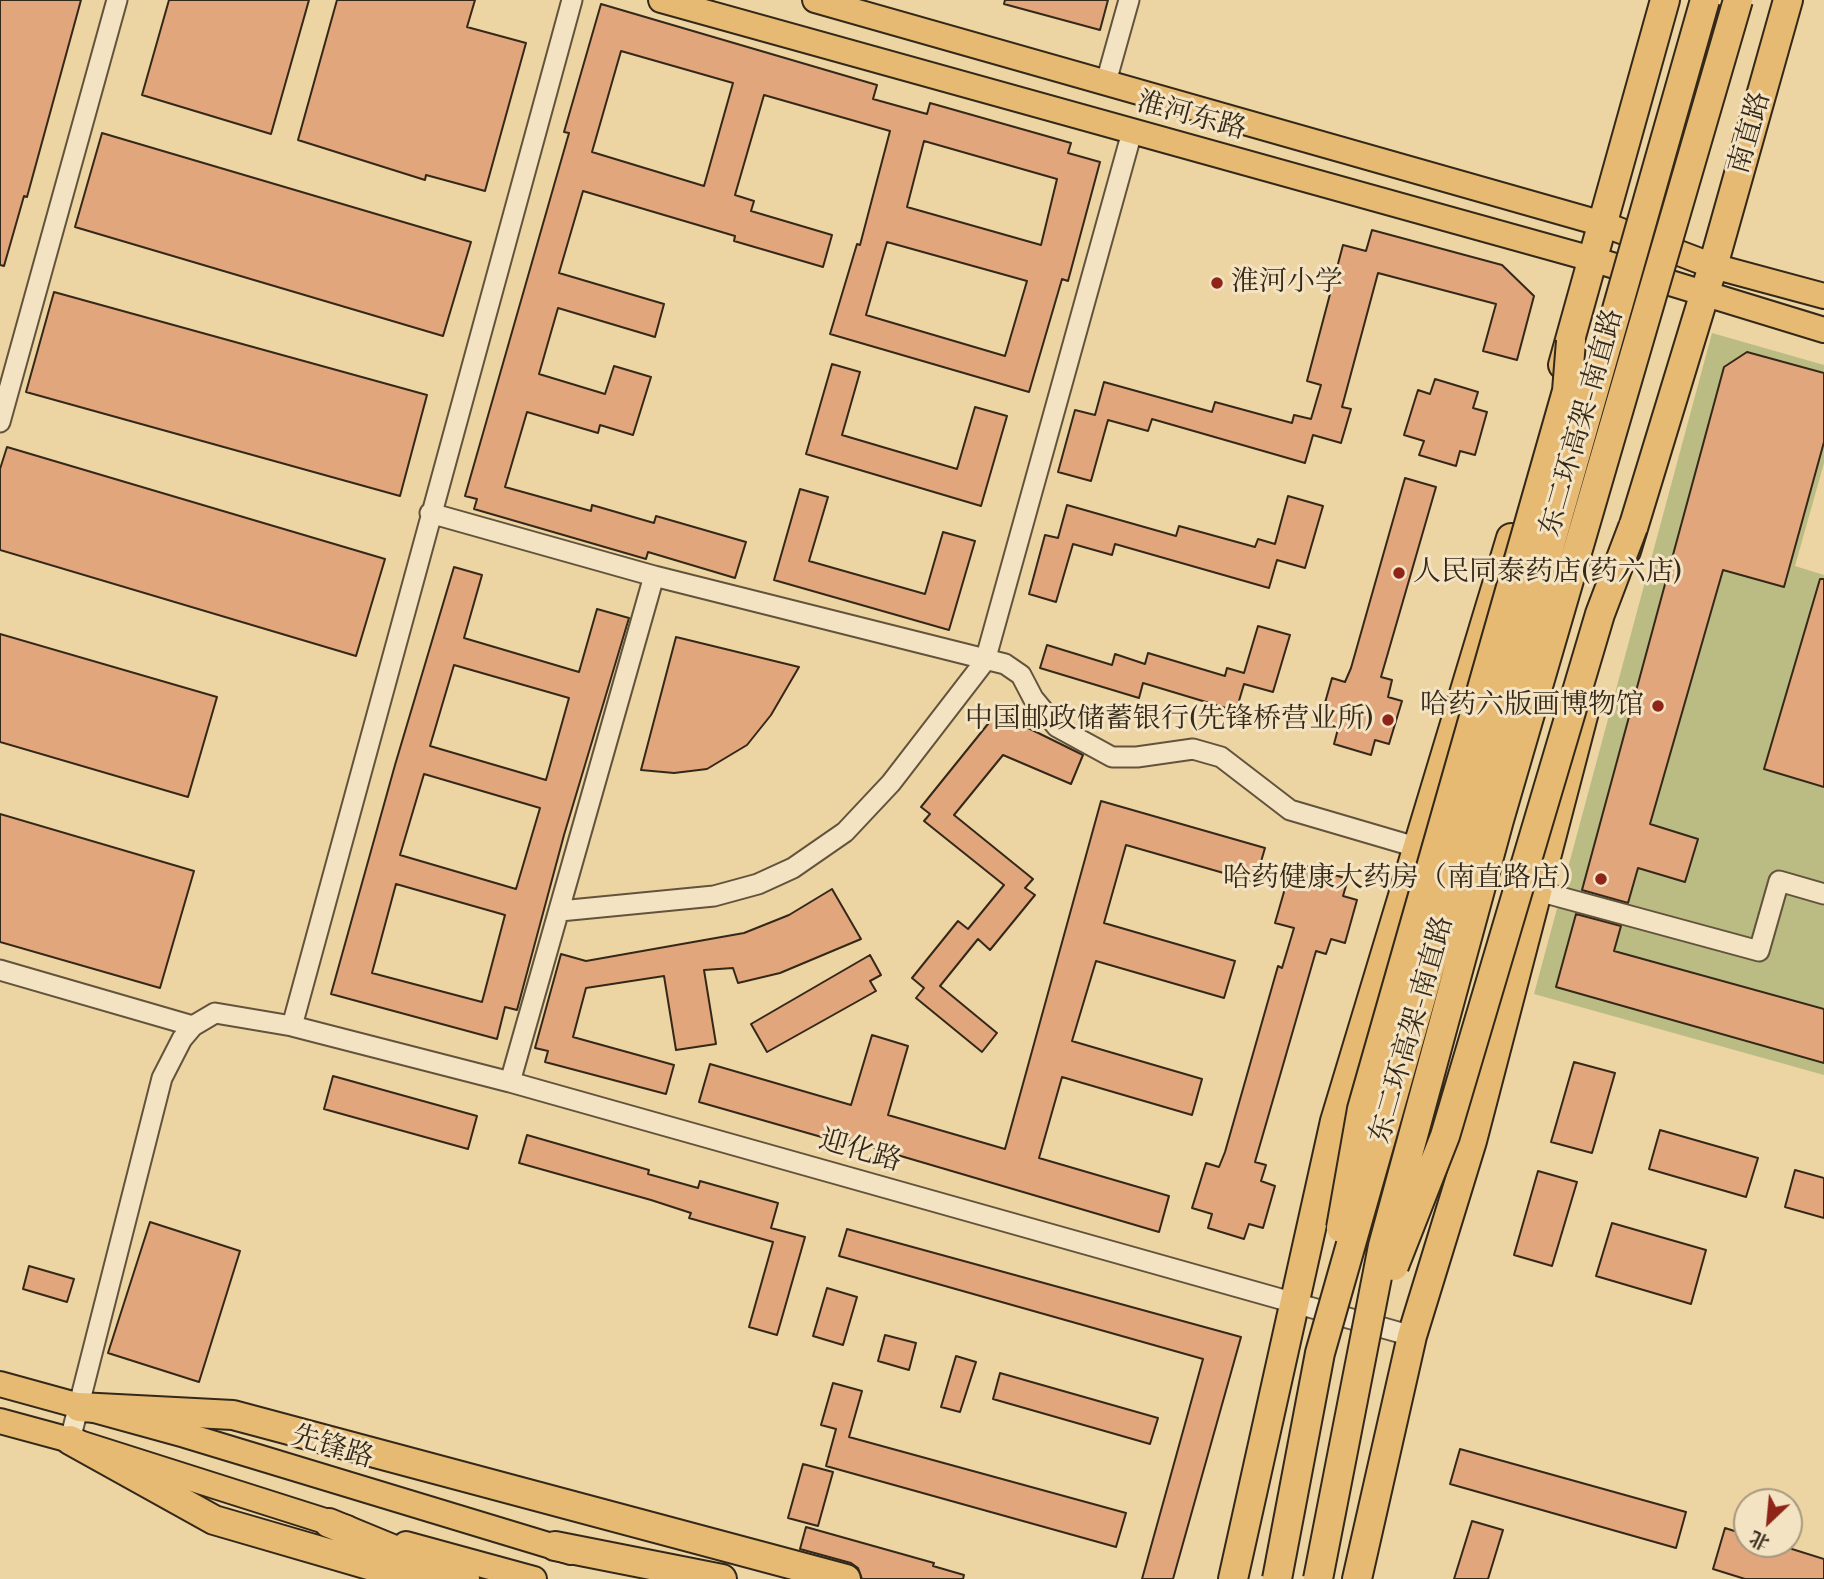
<!DOCTYPE html>
<meta charset="utf-8">
<style>
body{margin:0}
#map{position:relative;width:1824px;height:1579px;overflow:hidden;background:#edd4a3;font-family:"Libre Bodoni","Noto Serif SC",serif}
canvas{display:block}
.north{position:absolute;left:1733px;top:1488px;width:70px;height:70px;box-sizing:border-box;background:#f3e3c3;border:2px solid #a7987f;border-radius:50%;rotate:206deg;font-size:19px;font-weight:700;line-height:28px;text-align:center;color:#342819}
.north::after{content:'';display:block;margin:auto;width:24px;height:32px;background:#8f2418;clip-path:polygon(50% 0,100% 100%,50% 72%,0 100%)}
</style>
<div id="map">
<canvas width="1824" height="1579"></canvas>
<div class="north">北</div>
</div>
<script>
const context = document.querySelector('canvas').getContext('2d');
context.lineJoin = 'round';
function fillPath(path, color) { context.fillStyle = color; context.fill(path, 'evenodd'); }
const shape = rows => new Path2D(rows.map(r => 'M' + r).join(''));
function stroke(path, color, width, dash) { context.strokeStyle = color; context.lineWidth = width; context.lineCap = dash ? 'butt' : 'round'; context.setLineDash(dash || []); context.stroke(path); }
function write(font, color, halo, rows, align = 'center') {
  context.font = font + ' "Libre Bodoni","Noto Serif SC",serif'; context.lineWidth = 6; context.setLineDash([]); context.textBaseline = 'middle'; context.strokeStyle = halo; context.fillStyle = color; for (const [text, x, y, turn = 0] of rows) {
    context.save(); context.translate(x, y); context.rotate((+turn || 0) * Math.PI / 180); context.textAlign = isNaN(turn) ? turn : align; if (halo) context.strokeText(text, 0, 0); context.fillText(text, 0, 0); context.restore();
  }
}
fillPath(shape([
 [1712,333,1824,365,1824,463,1795,566,1824,575,1824,1075,1534,994]
]), '#babc84');
const building = shape([
 [0,0,81,0,27,197,24,196,4,266,0,265,0,0],
 [169,0,309,0,271,134,142,95,169,0],
 [337,0,475,0,467,27,526,43,485,191,426,175,425,180,298,140,337,0],
 [1005,0,1108,0,1100,30,1004,4,1005,0],
 [601,4,877,85,873,99,927,114,930,103,1071,143,1068,153,1100,162,1068,281,1062,279,1029,392,830,334,857,244,860,245,890,131,764,95,735,195,754,201,751,211,832,235,823,267,734,241,735,236,583,191,559,273,664,304,655,337,558,308,539,374,605,394,614,366,651,377,633,435,600,425,598,433,527,412,505,487,591,511,592,505,654,523,656,516,746,542,735,578,648,552,646,559,474,509,477,499,465,496,569,133,564,132,601,4],
 [621,51,733,83,704,186,592,152,621,51],
 [924,141,1057,179,1041,245,907,207,924,141],
 [887,242,1027,281,1005,356,866,315,887,242],
 [102,133,471,242,443,336,75,227,102,133],
 [1372,230,1502,265,1534,296,1517,360,1483,351,1496,304,1378,273,1342,407,1351,409,1341,443,1313,435,1305,463,1152,419,1148,431,1108,420,1091,481,1058,472,1075,410,1095,415,1104,382,1212,412,1215,402,1292,423,1294,415,1311,419,1321,385,1307,381,1343,245,1366,251,1372,230],
 [54,292,427,395,400,496,26,392,54,292],
 [1747,352,1824,373,1824,442,1784,587,1723,570,1650,824,1698,839,1685,882,1638,868,1628,903,1582,890,1724,367,1747,352],
 [832,364,860,372,842,435,957,469,975,407,1007,416,981,506,806,454,832,364],
 [1435,379,1478,392,1473,408,1487,412,1475,455,1460,451,1456,466,1419,455,1424,441,1404,435,1418,390,1430,394,1435,379],
 [7,447,385,559,356,656,0,550,0,469,7,447],
 [1405,478,1436,487,1381,677,1392,680,1388,697,1402,701,1389,744,1375,740,1371,755,1334,744,1338,729,1319,724,1332,678,1345,682,1351,668,1405,478],
 [800,489,828,497,809,561,925,594,943,532,975,541,949,630,774,580,800,489],
 [1288,496,1323,506,1305,568,1277,560,1269,588,1115,544,1112,555,1073,544,1056,602,1029,594,1045,535,1058,538,1067,505,1176,536,1179,526,1255,547,1258,539,1275,544,1288,496],
 [454,567,482,575,464,638,579,672,597,609,629,618,564,835,517,1010,505,1007,497,1039,331,994,395,765,454,567],
 [454,665,569,698,546,780,430,746,454,665],
 [424,774,540,808,516,889,400,855,424,774],
 [396,884,505,915,482,1002,372,973,396,884],
 [1820,579,1824,579,1824,787,1764,769,1820,579],
 [1258,626,1290,635,1273,692,1244,684,1236,711,1143,683,1139,698,1040,668,1047,645,1112,665,1115,654,1145,664,1148,653,1225,676,1227,668,1244,673,1258,626],
 [0,634,217,697,188,797,0,742,0,634],
 [676,637,799,667,771,715,747,745,707,769,674,773,641,770,676,637],
 [996,714,1014,728,1018,723,1083,755,1071,784,1003,755,954,815,1033,879,1025,888,1035,895,990,950,978,939,940,986,997,1033,982,1052,916,998,924,988,912,978,958,921,968,929,1004,885,924,821,930,814,921,807,996,714],
 [1101,801,1265,848,1255,882,1126,845,1104,923,1235,961,1224,998,1096,961,1072,1041,1202,1079,1192,1115,1062,1077,1039,1158,1169,1196,1159,1232,826,1134,825,1138,699,1102,710,1064,851,1105,872,1035,908,1046,888,1115,1005,1149,1101,801],
 [0,814,194,871,160,988,0,942,0,814],
 [1305,866,1348,879,1343,896,1357,900,1345,943,1331,939,1326,954,1316,951,1255,1162,1266,1165,1261,1181,1275,1186,1263,1228,1249,1224,1244,1239,1208,1228,1212,1214,1192,1208,1206,1163,1219,1167,1225,1152,1278,966,1282,968,1294,928,1275,923,1288,878,1301,881,1305,866],
 [832,889,861,939,780,973,738,983,733,968,704,970,716,1044,676,1050,664,976,586,988,573,1037,674,1065,666,1094,545,1062,548,1051,535,1048,561,954,586,961,744,933,789,915,832,889],
 [1576,914,1621,926,1614,951,1824,1009,1824,1063,1556,987,1576,914],
 [870,955,881,975,870,981,876,991,767,1052,751,1024,870,955],
 [1574,1062,1615,1073,1592,1153,1551,1142,1574,1062],
 [333,1076,477,1116,468,1149,324,1109,333,1076],
 [1660,1130,1758,1158,1746,1197,1649,1169,1660,1130],
 [527,1135,649,1170,648,1174,698,1188,700,1181,778,1203,771,1228,805,1237,777,1335,749,1327,773,1242,689,1218,691,1213,651,1200,519,1163,527,1135],
 [1795,1170,1824,1178,1824,1218,1785,1207,1795,1170],
 [1538,1171,1577,1182,1552,1266,1514,1255,1538,1171],
 [150,1222,240,1251,199,1382,108,1353,150,1222],
 [1612,1223,1706,1250,1691,1304,1596,1276,1612,1223],
 [847,1229,1241,1337,1173,1579,1142,1579,1203,1359,839,1256,847,1229],
 [29,1266,74,1279,67,1302,23,1289,29,1266],
 [827,1288,857,1297,843,1345,813,1336,827,1288],
 [885,1335,916,1343,909,1370,878,1361,885,1335],
 [956,1356,976,1362,960,1412,941,1407,956,1356],
 [1000,1373,1158,1418,1150,1444,993,1399,1000,1373],
 [833,1383,862,1391,849,1437,1126,1513,1116,1547,826,1466,836,1429,821,1425,833,1383],
 [1460,1449,1686,1512,1676,1548,1450,1484,1460,1449],
 [803,1464,833,1472,818,1526,788,1518,803,1464],
 [1472,1521,1503,1530,1488,1579,1454,1579,1472,1521],
 [806,1527,934,1563,933,1566,964,1575,963,1579,862,1579,858,1568,851,1563,800,1549,806,1527],
 [1725,1528,1747,1535,1747,1544,1776,1544,1824,1559,1824,1579,1745,1579,1713,1569,1725,1528]
]);
fillPath(building, '#e1a67c');
stroke(building, '#342819', 2);
const minor = shape([
 [1106,82,1129,0],
 [0,422,117,0],
 [430,513,654,576,1005,664,1021,675,1033,698,1057,727,1112,757,1137,757,1193,749,1221,757,1290,810,1416,847],
 [1538,891,1759,951,1779,881,1824,894],
 [560,911,714,896,758,884,793,868,845,832,891,783,985,661,1132,132],
 [0,970,193,1026],
 [292,1026,510,1082,1412,1336],
 [510,1082,654,576],
 [70,1440,162,1078,182,1039,193,1026,215,1013,292,1026,572,0]
]);
const major = shape([
 [661,0,1592,259,1824,330],
 [815,0,1603,224,1713,266,1824,296],
 [0,1384,185,1435,571,1552],
 [0,1421,70,1440,347,1528],
 [406,1544,534,1579]
]);
const highway = shape([
 [1563,365,1665,0],
 [1626,551,1713,266,1788,0],
 [79,1407,233,1415,846,1579],
 [70,1440,214,1520,417,1579],
 [329,1523,465,1579],
 [555,1546,722,1579],
 [1233,1579,1335,1121,1511,538],
 [1357,1579,1412,1336,1472,1141,1584,712]
]);
stroke(minor, '#62533c', 23);
stroke(major, '#342819', 28);
stroke(highway, '#342819', 32);
stroke(minor, '#f3e3c3', 19);
stroke(major, '#e6ba72', 24);
stroke(highway, '#e6ba72', 28);
const highwayBridge = shape([
 [1341,1228,1362,1109,1567,391,1571,341],
 [1394,1266,1445,1136,1600,614,1633,527],
 [1277,1579,1320,1353,1705,0],
 [1318,1579,1383,1246,1499,820,1738,0]
]);
stroke(highwayBridge, '#342819', 32, []);
stroke(highwayBridge, '#e6ba72', 28);
for (const [x, y, r, color] of [
 [1217,283,7,"#8f2418"],
 [1399,573,7,"#8f2418"],
 [1658,706,7,"#8f2418"],
 [1388,720,7,"#8f2418"],
 [1601,879,7,"#8f2418"]
]) { const dot = new Path2D(); dot.arc(x, y, r, 0, 2 * Math.PI); context.fillStyle = color; context.fill(dot); stroke(dot, '#f3e3c3', 2.5); }
write('28px', '#342819', '#f3e3c3', [
 ["淮河东路",1191,117,15],
 ["南直路",1751,133,-74],
 ["东二环高架-南直路",1583,423,-74],
 ["东二环高架-南直路",1413,1030,-74],
 ["迎化路",860,1152,16],
 ["先锋路",332,1448,17]
]);
write('28px', '#342819', '#f3e3c3', [
 ["淮河小学",1231,283,"left"],
 ["人民同泰药店(药六店)",1413,573,"left"],
 ["哈药六版画博物馆",1644,706],
 ["中国邮政储蓄银行(先锋桥营业所)",1374,720],
 ["哈药健康大药房（南直路店）",1587,879]
], 'right');
</script>
